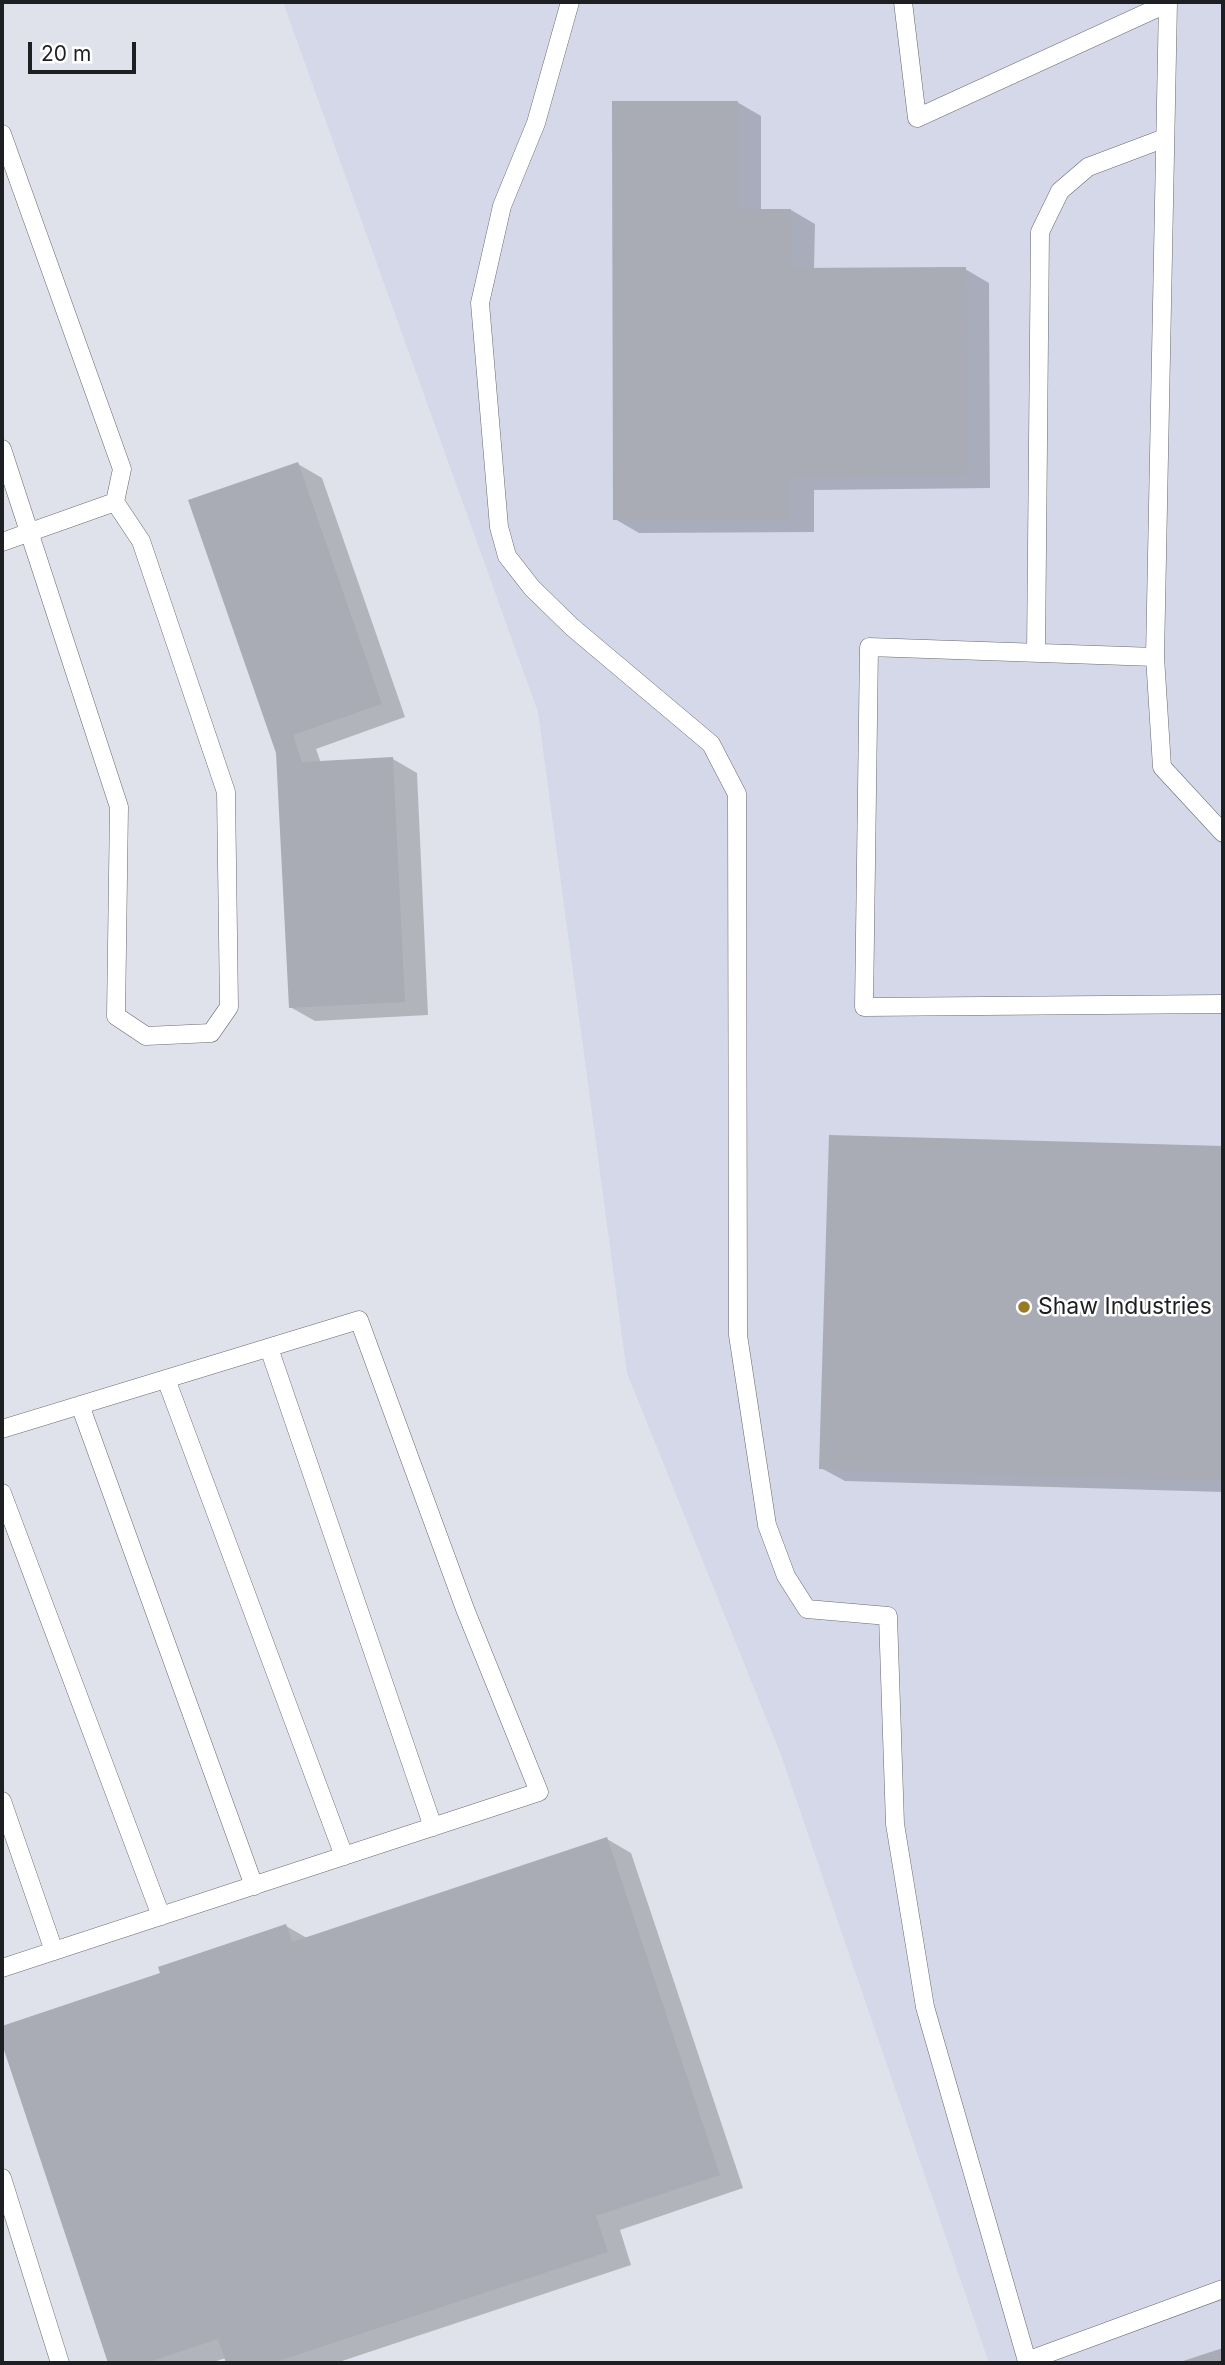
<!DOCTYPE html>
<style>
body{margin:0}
#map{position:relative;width:1225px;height:2365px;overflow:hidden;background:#dfe2eb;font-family:Inter,sans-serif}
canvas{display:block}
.frame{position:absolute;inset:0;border:4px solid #1e1f22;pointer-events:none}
.scale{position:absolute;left:28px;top:42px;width:108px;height:32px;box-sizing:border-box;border:4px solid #1e1f22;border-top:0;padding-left:9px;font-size:21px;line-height:24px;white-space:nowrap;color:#1e1f22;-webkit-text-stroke:5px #fff;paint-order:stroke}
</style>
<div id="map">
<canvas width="1225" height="2365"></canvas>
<div class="frame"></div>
<div class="scale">20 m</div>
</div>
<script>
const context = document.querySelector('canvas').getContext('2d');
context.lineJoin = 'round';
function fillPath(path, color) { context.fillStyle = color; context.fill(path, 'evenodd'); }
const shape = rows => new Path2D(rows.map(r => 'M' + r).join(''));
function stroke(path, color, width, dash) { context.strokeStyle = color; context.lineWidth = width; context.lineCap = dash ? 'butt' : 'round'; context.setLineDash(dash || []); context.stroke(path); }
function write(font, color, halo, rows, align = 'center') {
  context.font = font + ' Inter,sans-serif'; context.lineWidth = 5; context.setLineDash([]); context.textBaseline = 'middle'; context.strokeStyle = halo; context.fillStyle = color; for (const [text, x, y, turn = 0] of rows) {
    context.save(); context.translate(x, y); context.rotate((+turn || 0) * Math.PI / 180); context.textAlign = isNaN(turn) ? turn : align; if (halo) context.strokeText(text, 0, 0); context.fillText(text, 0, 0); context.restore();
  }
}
fillPath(shape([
 [283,2,1223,2,1223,2363,989,2363,781,1755,627,1373,538,712]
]), '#d4d8e9');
fillPath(shape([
 [737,102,761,116,761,210,791,210,815,224,814,269,965,269,989,283,990,488,814,490,814,532,639,533,615,519],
 [298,464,322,478,405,717,316,749,321,763,393,759,417,773,428,1015,315,1021,290,1007,278,753],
 [831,1137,1223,1147,1223,1492,845,1481,821,1468],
 [607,1839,631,1853,743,2188,620,2230,631,2265,336,2363,228,2363,226,2358,210,2363,110,2363,2,2039,2,2027,162,1974,286,1926,307,1938]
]), '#0003');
fillPath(shape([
 [612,101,738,101,738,209,791,209,791,268,966,267,967,475,790,477,790,519,613,520],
 [298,462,382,704,293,735,302,762,393,757,405,1002,289,1008,276,753,188,500],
 [829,1135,1223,1146,1223,1480,819,1469],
 [607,1837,720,2175,596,2216,608,2252,273,2363,226,2363,218,2339,146,2363,108,2363,2,2044,2,2026,160,1973,158,1967,286,1924,292,1942],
 [1223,2348,1223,2363,1177,2363]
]), '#a9abb5');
const lane = shape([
 [570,2,536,123,502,206,480,303,499,527,507,556,532,588,572,627,711,744,737,794,738,1335,767,1525,786,1576,807,1609,888,1616,895,1824,925,2007,1027,2361],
 [903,2,917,118,1168,3],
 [2,134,122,469,115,502,141,541,226,792,229,1007,211,1033,146,1036,116,1016,119,807,2,449],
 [2,542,115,502],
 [1036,653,1040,232,1060,191,1088,167,1165,138],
 [1155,657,1168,2],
 [1223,833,1162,767,1155,657,869,647,864,1007,1223,1004],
 [269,1348,433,1827],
 [166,1379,344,1856],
 [80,1405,254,1886],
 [2,1429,359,1320,465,1609,539,1792,2,1968],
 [2,1493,161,1916],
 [2,1801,54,1951],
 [2,2178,60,2363],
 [1028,2363,1027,2361,1223,2289]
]);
stroke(lane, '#686a72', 19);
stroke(lane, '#fff', 18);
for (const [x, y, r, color] of [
 [1024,1307,7,"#997922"]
]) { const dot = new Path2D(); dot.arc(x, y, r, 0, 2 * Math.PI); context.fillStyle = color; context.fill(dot); stroke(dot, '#fff', 2.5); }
write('23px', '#1e1f22', '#fff', [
 ["Shaw Industries",1038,1307]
], 'left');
</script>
